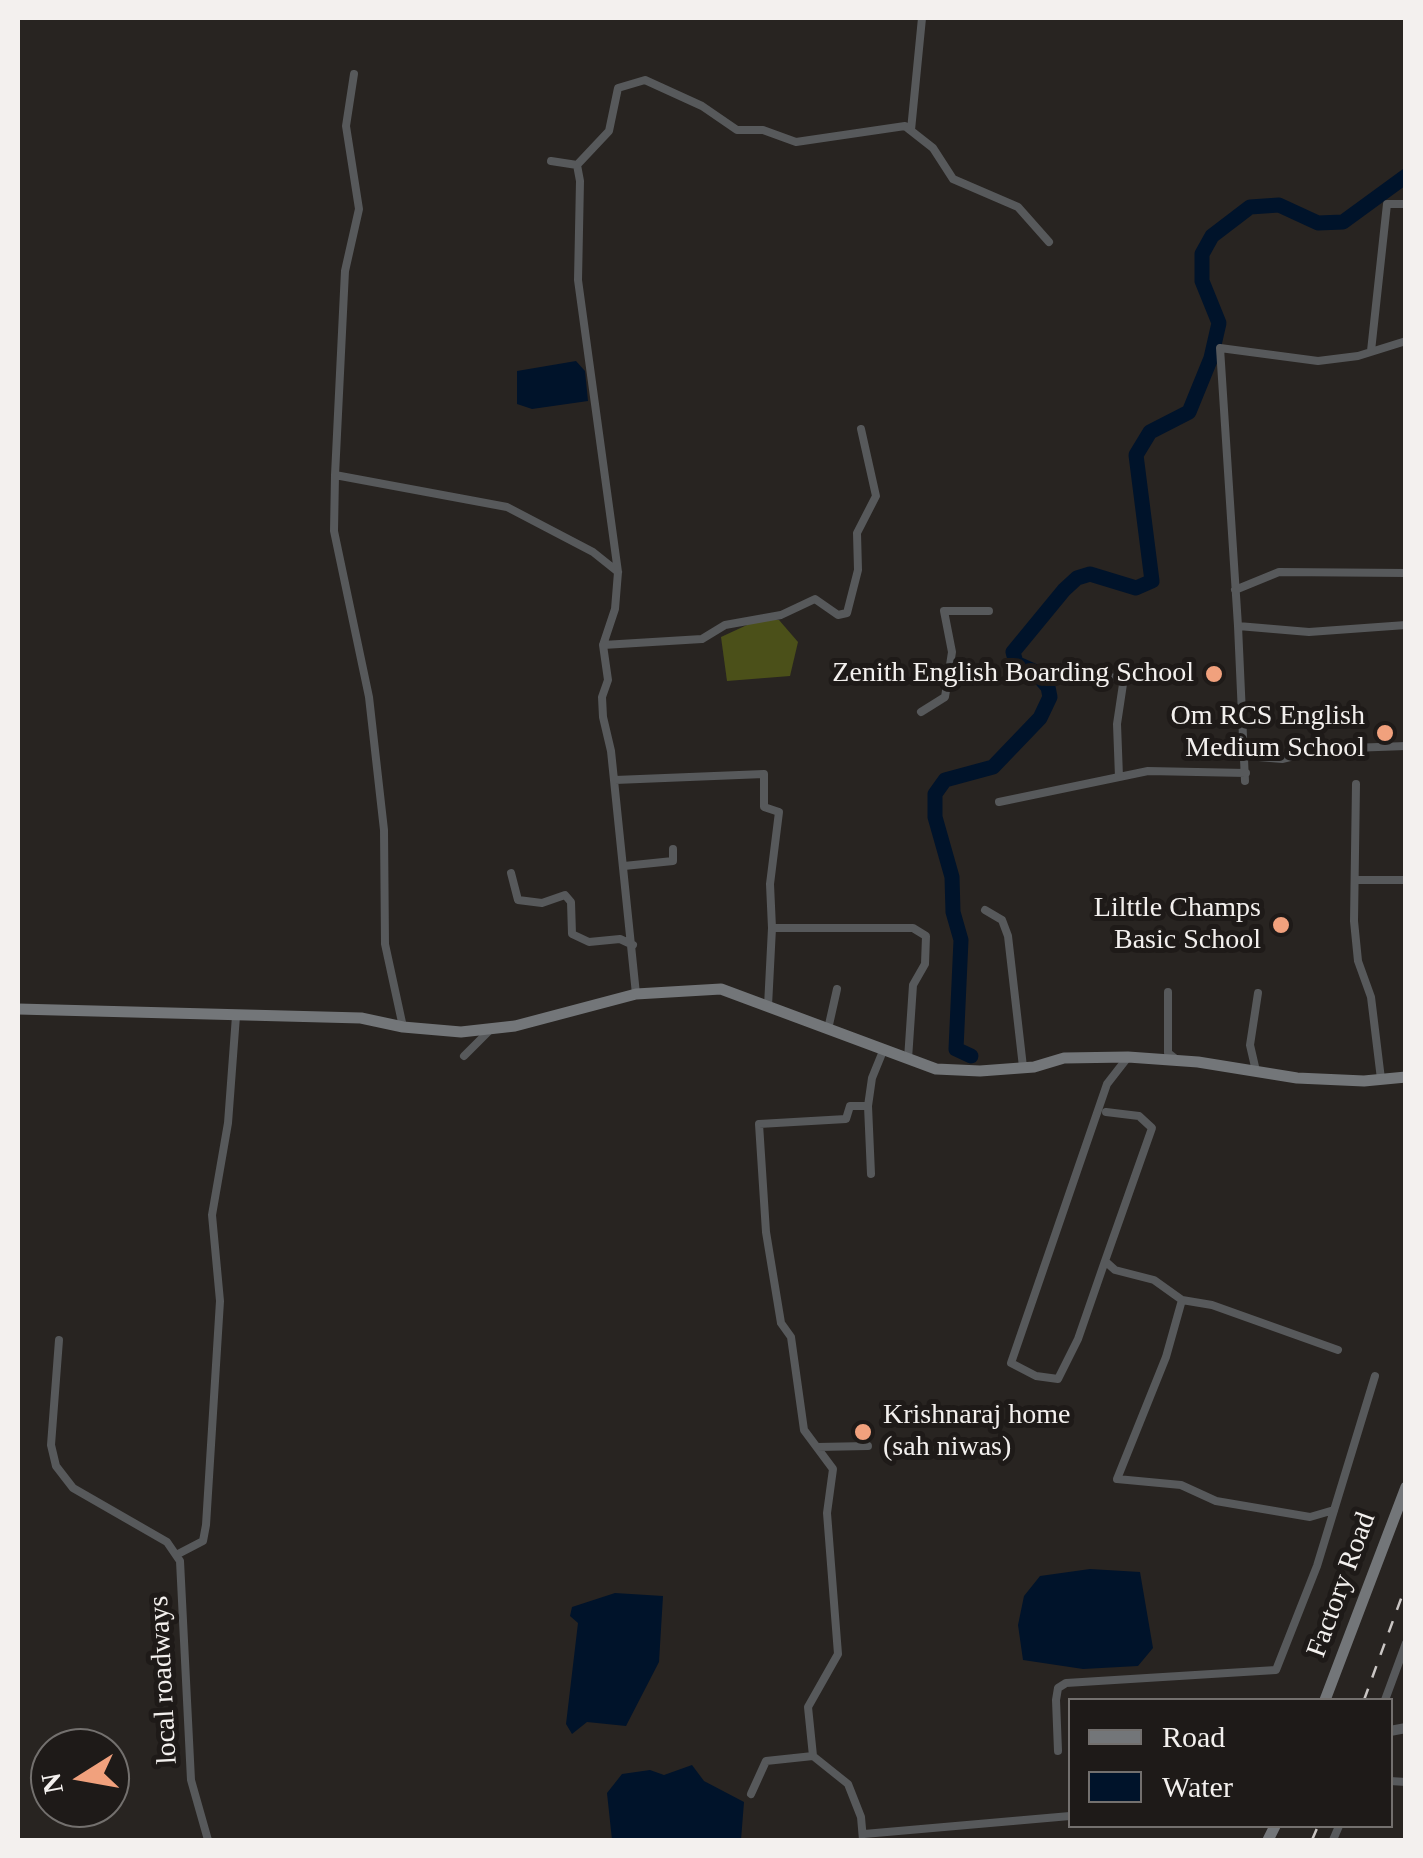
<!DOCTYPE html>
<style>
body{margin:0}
#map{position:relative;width:1423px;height:1858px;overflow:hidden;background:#282421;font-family:Georgia,serif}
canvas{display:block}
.frame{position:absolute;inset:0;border:20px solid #f3f0ee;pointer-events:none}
.legend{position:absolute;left:1068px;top:1698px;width:325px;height:130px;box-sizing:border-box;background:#1e1a18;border:2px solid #73706e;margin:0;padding:12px 18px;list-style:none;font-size:30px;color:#f3f0ee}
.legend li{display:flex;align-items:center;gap:20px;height:50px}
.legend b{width:50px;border:2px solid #73706e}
.north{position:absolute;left:30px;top:1728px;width:100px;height:100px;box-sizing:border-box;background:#1e1a18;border:2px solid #73706e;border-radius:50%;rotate:259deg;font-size:28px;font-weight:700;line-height:40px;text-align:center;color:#f3f0ee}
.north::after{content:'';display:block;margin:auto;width:35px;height:45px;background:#f1a17d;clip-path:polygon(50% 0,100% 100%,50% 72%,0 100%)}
</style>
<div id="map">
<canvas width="1423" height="1858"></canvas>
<div class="frame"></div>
<ul class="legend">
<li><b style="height:12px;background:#737679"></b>Road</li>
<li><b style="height:28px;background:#00132a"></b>Water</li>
</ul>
<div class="north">N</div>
</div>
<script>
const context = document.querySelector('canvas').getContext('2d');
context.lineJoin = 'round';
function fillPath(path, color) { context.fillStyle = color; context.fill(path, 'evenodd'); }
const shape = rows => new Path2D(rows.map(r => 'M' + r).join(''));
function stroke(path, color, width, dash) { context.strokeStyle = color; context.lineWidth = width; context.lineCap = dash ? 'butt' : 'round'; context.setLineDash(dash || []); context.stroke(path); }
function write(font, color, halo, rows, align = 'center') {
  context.font = font + ' Georgia,serif'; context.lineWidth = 10; context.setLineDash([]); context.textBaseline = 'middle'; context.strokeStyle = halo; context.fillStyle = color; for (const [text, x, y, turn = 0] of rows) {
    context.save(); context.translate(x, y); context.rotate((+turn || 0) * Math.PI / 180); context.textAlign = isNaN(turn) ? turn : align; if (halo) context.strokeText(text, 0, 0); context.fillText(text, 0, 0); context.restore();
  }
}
fillPath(shape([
 [760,619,779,620,798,642,790,676,727,681,721,637]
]), '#4b5019');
fillPath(shape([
 [576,361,585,371,588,401,532,409,517,404,517,371],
 [1090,1569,1140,1572,1153,1648,1138,1666,1083,1669,1023,1660,1018,1625,1024,1596,1040,1576],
 [615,1593,663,1596,659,1662,626,1726,587,1722,572,1734,566,1724,578,1623,570,1616,572,1607],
 [692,1765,704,1781,744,1802,741,1840,612,1840,607,1793,622,1774,650,1770,664,1775]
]), '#00132a');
stroke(shape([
 [971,1056,956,1049,961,940,953,912,952,877,935,817,935,794,945,780,993,767,1040,718,1050,697,1048,687,1034,671,1016,663,1013,652,1064,590,1077,578,1090,574,1136,588,1152,581,1136,455,1150,432,1189,412,1211,358,1219,323,1202,281,1202,254,1212,236,1250,207,1279,205,1318,223,1343,222,1406,176]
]), '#00132a', 15);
stroke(shape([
 [354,74,346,126,359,209,345,271,335,475,507,507,593,552,618,572],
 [911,130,922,18],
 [551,161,577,165,580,181,578,280,618,572,615,609,603,645,608,680,602,697,603,717,611,751,636,994],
 [577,165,609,131,618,88,645,80,702,106,737,130,763,130,796,142,905,126,933,148,953,179,1018,207,1049,242],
 [1406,341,1358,356,1318,361,1220,348,1238,626,1309,632,1406,625],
 [1371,351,1387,204,1406,204],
 [335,475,334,531,369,697,384,830,385,944,403,1027],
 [1235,590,1279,572,1406,573],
 [1238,626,1245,781],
 [603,645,702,639,725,625,781,615,815,599,838,615,847,613,858,570,857,533,876,496,861,429],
 [1074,674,1117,678,1123,684,1117,724,1119,777],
 [921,712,945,697,952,652,944,611,989,611],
 [1247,756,1282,759,1323,749,1406,746],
 [615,780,764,774,764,807,779,812,770,884,772,928],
 [1356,784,1354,921,1358,961,1371,997,1381,1079],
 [999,802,1148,771,1246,773],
 [624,866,673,861,673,849],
 [511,873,518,900,542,903,565,895,571,902,572,934,589,942,620,939,633,945],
 [1357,880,1406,880],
 [985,910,1002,920,1008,936,1023,1067],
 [1168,992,1168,1053,1177,1060],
 [768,1006,772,928,913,928,926,936,925,964,913,985,908,1059],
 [828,1029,837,989],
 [464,1056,491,1029],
 [1256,1071,1250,1045,1258,993],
 [1106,1112,1139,1116,1152,1128,1105,1261,1115,1270,1154,1280,1182,1300],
 [871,1174,868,1106,872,1078,883,1051],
 [1105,1261,1078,1339,1058,1379,1036,1376,1011,1363,1107,1084,1128,1057],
 [59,1340,51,1445,56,1466,73,1488,167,1542,180,1561,191,1780,208,1840],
 [817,1447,868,1446],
 [1334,1510,1310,1517,1216,1501,1181,1485,1117,1479,1166,1357,1182,1300,1212,1305,1338,1350],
 [178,1554,203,1541,206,1525,220,1301,212,1215,228,1123,236,1016],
 [1385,1700,1406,1643],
 [1058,1751,1056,1700,1058,1688,1066,1683,1276,1670,1317,1566,1375,1376],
 [813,1756,848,1784,861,1817,863,1840],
 [1390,1781,1406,1782],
 [751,1794,766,1761,813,1756,808,1707,838,1654,827,1513,833,1469,804,1430,791,1337,781,1323,766,1232,759,1124,846,1119,850,1106,868,1106],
 [864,1834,1070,1816],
 [1333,1840,1339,1826]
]), '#57595b', 8);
stroke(shape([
 [1390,1731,1406,1728]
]), '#57595b', 10);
stroke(shape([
 [18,1009,361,1018,403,1027,461,1032,515,1026,636,994,721,989,936,1069,980,1071,1034,1067,1064,1058,1128,1057,1198,1062,1297,1078,1364,1081,1406,1077],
 [1325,1700,1406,1487],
 [1268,1840,1275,1826]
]), '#737679', 11);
stroke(shape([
 [1364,1700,1406,1585],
 [1312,1840,1318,1826]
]), '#cac6c4', 2.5, [12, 12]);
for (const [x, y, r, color] of [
 [1214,674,10,"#f1a17d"],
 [1385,733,10,"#f1a17d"],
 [1281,925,10,"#f1a17d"],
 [863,1432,10,"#f1a17d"]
]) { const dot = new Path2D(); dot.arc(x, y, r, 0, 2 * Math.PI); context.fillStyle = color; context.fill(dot); stroke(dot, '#1e1a18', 4); }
write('28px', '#f3f0ee', '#1e1a18', [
 ["Zenith English Boarding School",1194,674],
 ["Om RCS English",1365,717],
 ["Medium School",1365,749],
 ["Lilttle Champs",1261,909],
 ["Basic School",1261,941],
 ["Krishnaraj home",883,1416,"left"],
 ["(sah niwas)",883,1448,"left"]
], 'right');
write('28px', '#f3f0ee', '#1e1a18', [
 ["Factory Road",1342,1585,-70],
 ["local roadways",164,1680,-93]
]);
</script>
